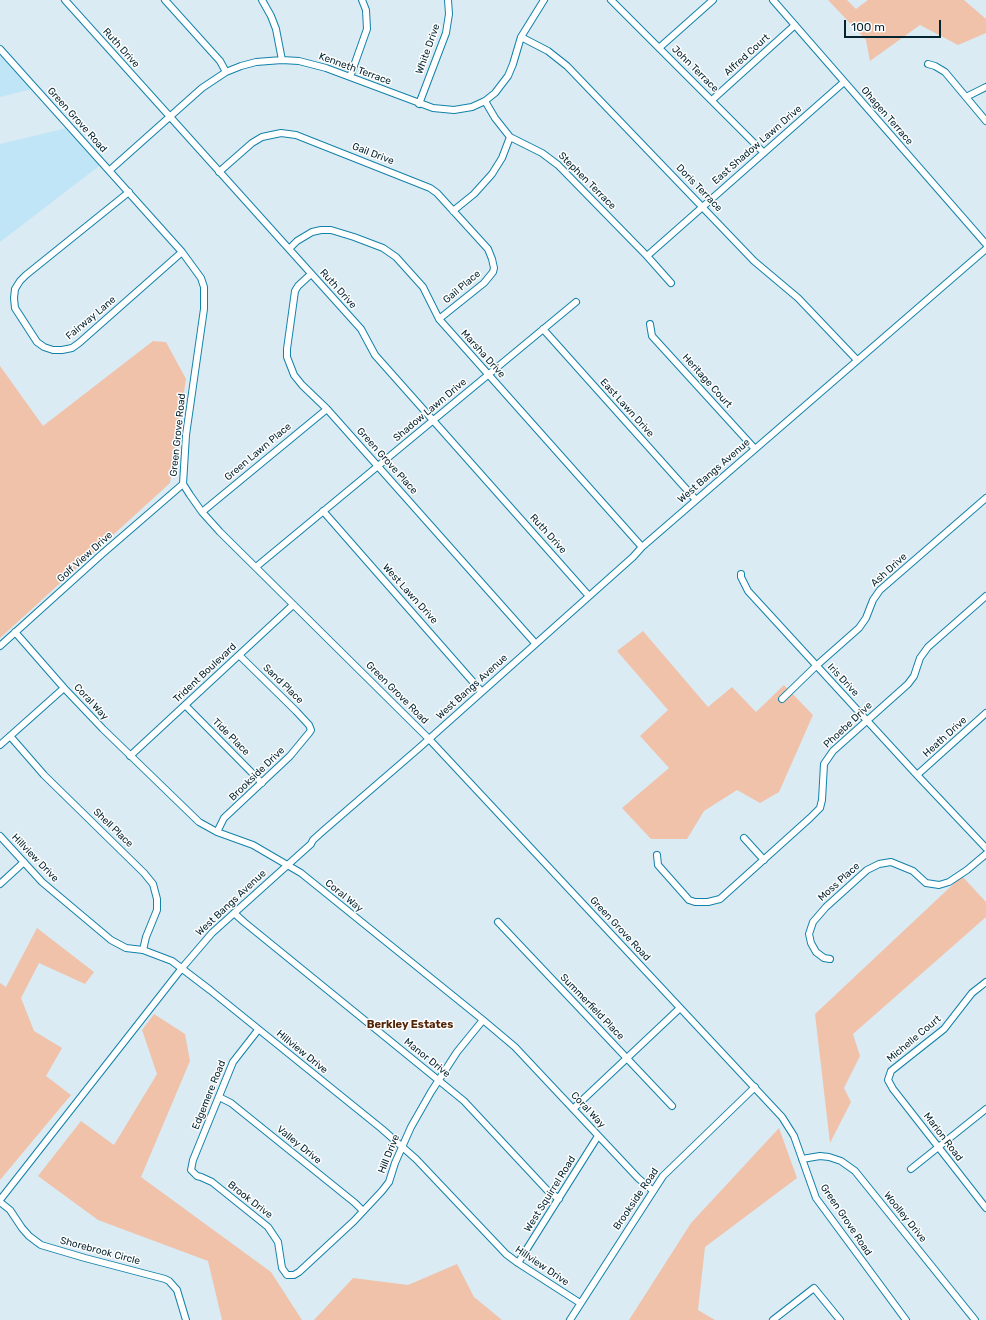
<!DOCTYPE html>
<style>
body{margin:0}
#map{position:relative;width:986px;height:1320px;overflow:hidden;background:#daebf4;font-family:Rubik,sans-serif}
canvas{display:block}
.scale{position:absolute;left:844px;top:20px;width:97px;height:18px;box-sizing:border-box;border:2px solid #042430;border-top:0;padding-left:5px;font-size:12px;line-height:14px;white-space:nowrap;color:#042430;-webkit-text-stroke:3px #fff;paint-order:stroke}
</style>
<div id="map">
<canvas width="986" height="1320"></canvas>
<div class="scale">100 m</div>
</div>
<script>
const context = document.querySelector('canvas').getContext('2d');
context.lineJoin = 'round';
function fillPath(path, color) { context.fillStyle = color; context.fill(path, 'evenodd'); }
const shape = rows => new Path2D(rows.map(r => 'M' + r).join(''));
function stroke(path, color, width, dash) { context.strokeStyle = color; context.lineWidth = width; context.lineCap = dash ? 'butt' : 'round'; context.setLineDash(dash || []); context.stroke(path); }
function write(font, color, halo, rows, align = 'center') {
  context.font = font + ' Rubik,sans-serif'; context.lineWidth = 3; context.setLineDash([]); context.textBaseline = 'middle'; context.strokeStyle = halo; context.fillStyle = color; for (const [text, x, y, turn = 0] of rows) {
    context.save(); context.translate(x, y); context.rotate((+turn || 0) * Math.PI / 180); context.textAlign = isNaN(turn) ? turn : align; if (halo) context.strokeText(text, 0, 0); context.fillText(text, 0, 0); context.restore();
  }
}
fillPath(shape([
 [0,48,36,88,0,97],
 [71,127,103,163,0,242,0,144]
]), '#bfe5f7');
fillPath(shape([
 [828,0,847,0,856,9,868,0,964,0,986,19,986,33,958,45,920,25,870,61,866,40],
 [153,341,166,342,186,379,170,483,0,638,0,366,43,426],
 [643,631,708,707,732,687,756,712,784,685,813,715,779,792,760,803,737,790,704,811,687,839,651,839,622,808,669,768,640,736,668,710,617,651],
 [962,876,986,902,986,917,853,1034,860,1056,844,1088,851,1102,830,1143,815,1014],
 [37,928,94,972,85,984,39,963,21,998,34,1031,62,1048,46,1076,71,1095,0,1180,0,983,6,987],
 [154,1014,185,1034,190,1061,141,1177,271,1272,302,1320,222,1320,208,1261,98,1220,38,1176,81,1121,114,1145,157,1074,142,1030],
 [779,1128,797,1178,705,1247,698,1310,715,1320,629,1320,691,1223],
 [457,1264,474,1297,502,1320,314,1320,353,1278,408,1285]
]), '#f0c2aa');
const minor = shape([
 [65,0,361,329,375,355,589,596],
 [165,0,220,61,226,72],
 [262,0,271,16,276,29,282,60],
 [611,0,764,153],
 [773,0,986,244],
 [521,37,548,51,567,66,754,261,798,298,857,360],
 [659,48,713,0],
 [0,49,182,252,201,278,204,287,204,309,186,435,183,484,190,495,202,512,220,532,429,739,782,1117,794,1136,816,1198,906,1320],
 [928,64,935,66,945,72,986,121],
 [350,77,367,29,366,10,362,0],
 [966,97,986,87],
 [712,100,795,25],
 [485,101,495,118,510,137,542,153,558,165,647,256,671,283],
 [419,104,446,33,449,14,448,0],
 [110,170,202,88,226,72,241,66,256,62,282,60,299,61,326,68,433,108,454,110,472,107,485,101,495,93,508,76,513,64,521,37,544,0],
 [219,172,252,143,262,137,281,133,296,135,430,188,437,193,488,249,492,259,494,268,493,272,484,283,439,319],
 [129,192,26,275,20,281,15,289,14,298,15,308,37,342,44,347,53,350,62,350,72,348,79,343,182,252],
 [453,211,474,194,492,174,502,158,510,137],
 [289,249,297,241,312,232,321,230,331,230,354,237,383,248,396,257,423,287,439,319,447,328,642,547],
 [647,256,844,82],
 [311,274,298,286,295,291,287,349,287,357,294,375,302,385,327,409,535,643],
 [650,324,652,336,755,449],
 [543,329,696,500],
 [323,511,481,691],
 [202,512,327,409],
 [256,567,576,302],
 [741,574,741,577,748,591,917,775,986,848],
 [15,632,64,688,103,729,199,822,217,832,253,845,301,873,483,1020,515,1047,638,1178,652,1190],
 [0,646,102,554,183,484],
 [782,699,816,666,859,628,866,618,873,600,880,590,986,498],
 [185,705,262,783],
 [10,736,44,775,144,873,153,884,157,899,157,910,146,937,143,950],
 [0,745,64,688],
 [130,756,293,605],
 [917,775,986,713],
 [217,832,224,818,290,756,309,733,311,730,309,725,296,711,239,655],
 [0,836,42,882,111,940,126,948,143,950,172,961,210,990,382,1129,416,1159,506,1254,518,1263,580,1303],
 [744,838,764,860],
 [657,855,658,865,689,900,695,902,708,902,720,899,810,818,820,808,822,800,824,764,833,751,908,684,914,676,920,658,928,647,986,596],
 [0,884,24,862],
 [234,913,244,922,464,1101,547,1190,559,1199],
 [498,922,672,1106],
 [830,959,824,958,816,952,811,943,809,934,813,922,826,907,867,870,879,864,891,862,913,871,926,883,939,885,949,882,967,870,986,854],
 [986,982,972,993,944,1029,891,1071,888,1080,893,1089,986,1208],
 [258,1030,233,1062,193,1160,191,1170,197,1176,201,1177,212,1182,268,1227,278,1242,282,1268,287,1275,294,1275,299,1272,354,1221,382,1191,389,1182,395,1163,411,1127,431,1092,457,1052,483,1020],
 [219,1097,231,1103,355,1203,363,1211],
 [573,1109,680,1008],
 [802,1159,820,1156,829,1157,841,1161,855,1171,975,1320],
 [911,1169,986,1109],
 [0,1200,182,968,212,933,311,844,313,840,323,831,419,748,633,557,642,547,986,249],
 [0,1202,10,1210,22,1228,29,1236,41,1245,85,1258,165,1279,169,1281,177,1290,186,1320],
 [518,1263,598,1136],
 [570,1320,663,1176,755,1087],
 [773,1320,814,1288,840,1320]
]);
stroke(minor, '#1282a9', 8);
stroke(minor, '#fff', 6);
write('10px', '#042430', '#fff', [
 ["Ruth Drive",121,48,48],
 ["White Drive",428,49,-70],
 ["Alfred Court",747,55,-42],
 ["Kenneth Terrace",355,69,20],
 ["John Terrace",695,69,45],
 ["Ohagen Terrace",887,116,49],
 ["Green Grove Road",77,120,48],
 ["East Shadow Lawn Drive",757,145,-41],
 ["Gail Drive",373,154,21],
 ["Stephen Terrace",587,181,45],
 ["Doris Terrace",699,188,46],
 ["Gail Place",462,287,-40],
 ["Ruth Drive",338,289,48],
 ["Fairway Lane",91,318,-40],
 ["Marsha Drive",483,354,48],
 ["Heritage Court",707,381,48],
 ["East Lawn Drive",627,408,48],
 ["Shadow Lawn Drive",430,410,-40],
 ["Green Grove Road",178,435,-84],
 ["Green Lawn Place",258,452,-40],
 ["Green Grove Place",387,461,48],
 ["West Bangs Avenue",714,471,-41],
 ["Ruth Drive",548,534,48],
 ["Golf View Drive",85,557,-42],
 ["Ash Drive",889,570,-42],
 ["West Lawn Drive",410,594,48],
 ["Trident Boulevard",205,673,-43],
 ["Iris Drive",843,680,47],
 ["Sand Place",283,684,44],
 ["West Bangs Avenue",472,687,-42],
 ["Green Grove Road",397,693,45],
 ["Coral Way",91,702,47],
 ["Phoebe Drive",848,725,-43],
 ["Tide Place",231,737,45],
 ["Heath Drive",945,737,-42],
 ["Brookside Drive",257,774,-44],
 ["Shell Place",113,828,44],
 ["Hillview Drive",35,858,46],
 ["Moss Place",839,882,-42],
 ["Coral Way",344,896,39],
 ["West Bangs Avenue",231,903,-43],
 ["Green Grove Road",620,929,47],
 ["Summerfield Place",592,1007,46],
 ["Michelle Court",914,1039,-40],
 ["Hillview Drive",302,1052,39],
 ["Manor Drive",427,1058,39],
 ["Edgemere Road",209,1095,-68],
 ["Coral Way",588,1110,47],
 ["Marion Road",943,1137,53],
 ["Valley Drive",299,1145,39],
 ["Hill Drive",389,1154,-68],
 ["West Squirrel Road",550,1194,-58],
 ["Brookside Road",636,1199,-56],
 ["Brook Drive",250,1200,38],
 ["Woolley Drive",905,1217,51],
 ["Green Grove Road",846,1220,56],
 ["Shorebrook Circle",100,1251,15],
 ["Hillview Drive",542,1266,34]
]);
write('bold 11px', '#542608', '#fff', [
 ["Berkley Estates",410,1025]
]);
</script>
